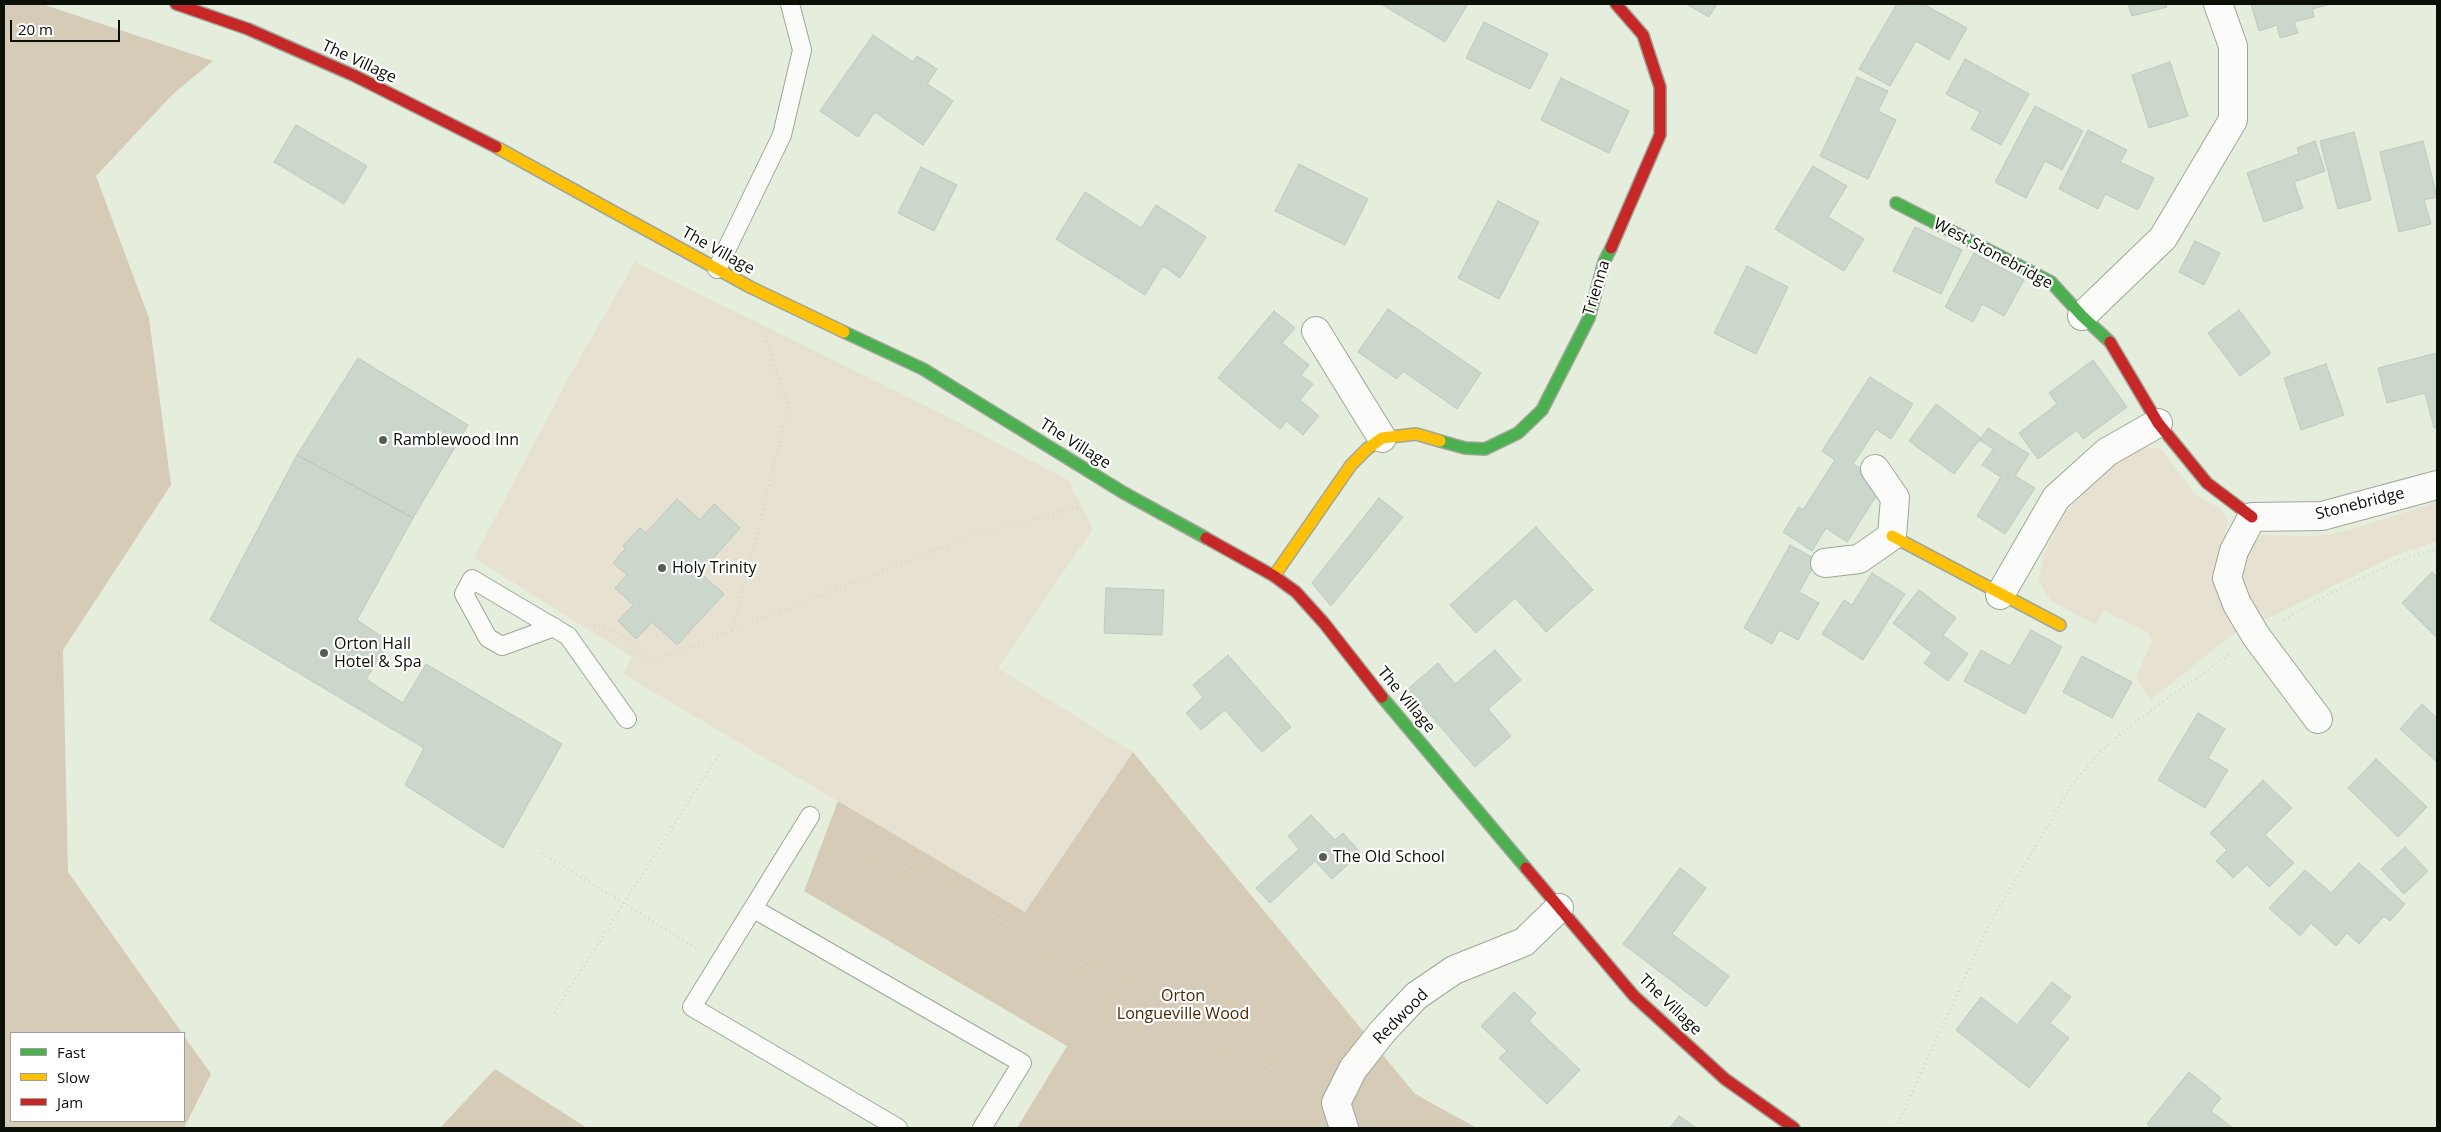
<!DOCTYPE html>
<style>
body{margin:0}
#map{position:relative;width:2441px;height:1132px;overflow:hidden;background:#e5eedd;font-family:"Open Sans",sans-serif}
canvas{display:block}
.frame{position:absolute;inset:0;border:5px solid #0b1006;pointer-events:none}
.legend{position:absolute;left:10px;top:1032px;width:175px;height:90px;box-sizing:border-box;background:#fff;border:1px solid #9d9f9b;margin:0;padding:6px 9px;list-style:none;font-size:15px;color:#0b1006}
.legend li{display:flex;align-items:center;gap:10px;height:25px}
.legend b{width:25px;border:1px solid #9d9f9b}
.scale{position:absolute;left:10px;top:20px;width:110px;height:22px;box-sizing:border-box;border:2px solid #0b1006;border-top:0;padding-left:6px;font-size:15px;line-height:18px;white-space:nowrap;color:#0b1006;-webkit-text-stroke:4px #fff;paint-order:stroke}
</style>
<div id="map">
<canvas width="2441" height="1132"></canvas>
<div class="frame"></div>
<ul class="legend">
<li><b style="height:6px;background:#4caf50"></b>Fast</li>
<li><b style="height:6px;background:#ffc107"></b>Slow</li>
<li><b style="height:6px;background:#c62828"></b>Jam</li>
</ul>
<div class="scale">20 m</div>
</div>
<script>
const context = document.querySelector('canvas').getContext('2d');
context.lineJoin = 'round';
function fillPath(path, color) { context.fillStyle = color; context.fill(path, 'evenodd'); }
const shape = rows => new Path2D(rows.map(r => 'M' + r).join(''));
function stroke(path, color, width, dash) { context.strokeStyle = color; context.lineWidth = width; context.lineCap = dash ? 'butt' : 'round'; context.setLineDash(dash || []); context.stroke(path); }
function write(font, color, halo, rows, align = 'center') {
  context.font = font + ' "Open Sans",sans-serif'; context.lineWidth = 4.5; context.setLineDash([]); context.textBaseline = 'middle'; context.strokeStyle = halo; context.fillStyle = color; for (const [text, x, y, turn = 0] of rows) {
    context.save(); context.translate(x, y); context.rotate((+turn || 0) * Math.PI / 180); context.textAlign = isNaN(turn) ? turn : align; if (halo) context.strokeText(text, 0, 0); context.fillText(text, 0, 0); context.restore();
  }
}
fillPath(shape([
 [635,262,950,418,1068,480,1093,529,998,668,1133,752,1025,912,623,674,632,657,474,558,569,377],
 [2140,446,2161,449,2195,494,2220,509,2228,521,2223,556,2239,629,2151,700,2136,678,2152,641,2148,632,2104,611,2096,624,2077,615,2051,601,2039,582,2043,556,2065,513,2100,474],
 [2437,502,2437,541,2394,556,2260,622,2239,579,2245,554,2262,535,2319,536,2353,529]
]), '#e7e1d1');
fillPath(shape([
 [4,4,42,4,213,61,173,94,96,176,149,318,171,485,63,650,68,872,182,1033,11,1033,11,1121,184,1121,184,1036,211,1074,184,1128,4,1128],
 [1133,752,1415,1094,1477,1128,1017,1128,1067,1046,804,891,838,801,1025,912],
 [495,1069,587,1128,440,1128]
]), '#d5cbb7');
const building = shape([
 [1381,4,1468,4,1445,42,1381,4],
 [1686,4,1717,4,1709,17,1686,4],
 [1897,4,1923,4,1967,28,1949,60,1916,41,1890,86,1859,69,1897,4],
 [2128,4,2166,4,2167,7,2132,16,2128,4],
 [2251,4,2331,4,2312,9,2314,17,2294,22,2298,33,2280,38,2277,25,2259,31,2251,4],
 [1484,22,1548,54,1530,89,1466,58,1484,22],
 [873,35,913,62,917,56,937,69,927,84,953,101,923,145,875,112,858,137,820,111,873,35],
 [1965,59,2029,94,2001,145,1971,129,1980,112,1946,94,1965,59],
 [2170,62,2188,116,2149,128,2132,75,2170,62],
 [1857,77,1888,91,1878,111,1896,120,1868,179,1820,156,1857,77],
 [1561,78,1629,111,1609,153,1541,120,1561,78],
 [2035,106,2083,131,2062,170,2045,161,2026,198,1995,182,2035,106],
 [296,125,367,166,344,204,274,162,296,125],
 [2088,130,2127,150,2120,162,2154,178,2138,210,2105,194,2098,209,2059,189,2088,130],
 [2354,132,2371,200,2338,209,2320,141,2354,132],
 [2315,141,2325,171,2294,182,2303,208,2264,222,2247,173,2299,154,2297,148,2315,141],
 [2423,141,2437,197,2424,200,2431,224,2399,232,2380,152,2423,141],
 [1299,164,1368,199,1345,245,1275,211,1299,164],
 [1813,166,1847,186,1828,217,1864,239,1844,271,1775,229,1813,166],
 [921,167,957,185,934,231,898,213,921,167],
 [1085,192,1141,228,1156,205,1206,237,1180,278,1163,266,1145,295,1056,239,1085,192],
 [1498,201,1539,222,1499,299,1458,278,1498,201],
 [1915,227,1962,250,1941,294,1893,271,1915,227],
 [2195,241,2220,253,2204,285,2179,272,2195,241],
 [1974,253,2024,280,2004,316,1982,304,1973,322,1945,307,1974,253],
 [1747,266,1788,287,1756,354,1714,333,1747,266],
 [1388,309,1481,373,1457,409,1403,371,1397,379,1358,352,1388,309],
 [2239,310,2271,353,2240,376,2208,333,2239,310],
 [1274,311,1295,328,1282,343,1309,365,1301,375,1313,384,1300,400,1319,416,1303,435,1287,421,1280,429,1218,378,1274,311],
 [2437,353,2437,427,2434,428,2425,393,2387,403,2378,368,2437,353],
 [358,358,468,425,413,518,297,455,358,358],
 [2093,360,2127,407,2083,439,2077,430,2038,459,2019,433,2057,404,2049,393,2093,360],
 [2326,364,2344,415,2301,430,2284,378,2326,364],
 [1870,377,1913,404,1891,439,1876,429,1853,464,1884,484,1847,542,1826,528,1812,551,1783,532,1799,507,1803,510,1835,460,1822,451,1870,377],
 [1936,404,1981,438,1954,474,1909,441,1936,404],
 [1988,428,2029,454,2015,476,2035,488,2005,534,1977,516,2001,477,1982,465,1993,449,1980,440,1988,428],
 [297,455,413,518,357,620,390,642,366,679,403,703,426,664,562,744,503,848,405,785,424,748,210,620,297,455],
 [1379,498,1403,517,1331,606,1312,583,1379,498],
 [677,499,700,520,714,504,740,528,700,573,724,594,677,645,652,622,636,639,618,621,633,605,615,588,627,575,613,563,626,548,623,546,640,528,646,533,677,499],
 [1536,527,1593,590,1546,632,1515,598,1476,633,1450,605,1536,527],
 [1790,545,1817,560,1799,592,1819,603,1798,640,1779,630,1772,644,1744,628,1790,545],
 [2432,572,2437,577,2437,638,2402,603,2432,572],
 [1872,573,1905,594,1863,660,1822,634,1844,600,1852,605,1872,573],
 [1106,588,1164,590,1162,635,1104,633,1106,588],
 [1919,590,1956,618,1943,635,1968,654,1948,681,1924,663,1932,653,1893,623,1919,590],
 [2031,630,2062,647,2025,714,1964,681,1981,650,2010,666,2031,630],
 [1495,650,1521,680,1488,709,1511,736,1475,767,1408,689,1438,663,1455,684,1495,650],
 [1228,655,1291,727,1262,752,1225,710,1201,730,1186,713,1203,697,1193,685,1228,655],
 [2082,656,2132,682,2112,718,2063,692,2082,656],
 [2422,704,2437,718,2437,762,2400,729,2422,704],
 [2198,713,2225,729,2208,758,2228,770,2205,808,2158,780,2198,713],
 [2376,759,2427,807,2398,837,2348,788,2376,759],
 [2263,780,2292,808,2265,835,2294,863,2269,887,2247,865,2233,878,2216,861,2227,850,2210,833,2263,780],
 [1311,815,1335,840,1343,833,1361,853,1332,879,1315,861,1270,903,1256,888,1299,849,1288,836,1311,815],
 [2405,847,2428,871,2404,894,2381,869,2405,847],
 [2359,863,2405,904,2390,921,2384,916,2359,944,2347,933,2336,946,2311,923,2300,936,2269,908,2305,870,2331,893,2359,863],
 [1680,868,1706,888,1672,934,1729,976,1706,1007,1623,944,1680,868],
 [2052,982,2071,997,2050,1023,2069,1038,2029,1088,1956,1030,1981,997,2017,1025,2052,982],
 [1514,992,1536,1013,1529,1021,1580,1070,1547,1104,1499,1058,1507,1051,1481,1026,1514,992],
 [2189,1072,2221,1098,2211,1111,2233,1128,2152,1128,2147,1124,2189,1072],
 [1679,1116,1697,1128,1670,1128,1679,1116]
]);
fillPath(building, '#cbd7cb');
stroke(building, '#bdc8bd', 1);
const lane = shape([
 [717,269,782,135,802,50,790,4],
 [554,627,502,646,488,638,464,594,472,579,568,636,627,719],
 [810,816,692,1007,898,1128],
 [754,909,1022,1063,982,1128]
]);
const street = shape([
 [2082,316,2163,238,2233,120,2233,46,2218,4],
 [1316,331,1382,438],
 [1825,563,1859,559,1892,536,1895,498,1875,469],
 [2000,595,2056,498,2107,452,2158,423],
 [2318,719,2256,636,2237,604,2227,578,2234,551,2252,517,2322,516,2437,485],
 [1344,1128,1336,1103,1353,1069,1383,1031,1416,996,1454,970,1524,942,1559,908]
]);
const fast = shape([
 [1896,203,2051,282,2082,316,2110,342],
 [844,332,923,369,1124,493,1206,538],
 [1440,441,1465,448,1485,449,1518,433,1542,410,1589,318,1604,262,1611,248],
 [1382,697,1526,868]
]);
const slow = shape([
 [496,147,750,287,844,332],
 [1892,536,2060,625],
 [1274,576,1351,465,1367,449,1382,438,1416,434,1440,441]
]);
const jam = shape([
 [176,4,248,29,355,76,496,147],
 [1611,248,1660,135,1660,87,1643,35,1616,4],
 [2110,342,2158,423,2207,483,2252,517],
 [1206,538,1274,576,1296,592,1324,623,1382,697],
 [1526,868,1634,996,1725,1079,1794,1128]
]);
stroke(lane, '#9fa699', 20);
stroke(street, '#9fa699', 30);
stroke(fast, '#9fa699', 14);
stroke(slow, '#9fa699', 14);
stroke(jam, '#9fa699', 14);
stroke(shape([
 [763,331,788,408,733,630,969,537,1081,506],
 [2284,620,2331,593,2400,560,2437,549],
 [594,626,599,626,618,633,651,662,733,630],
 [835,830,1308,1088],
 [542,853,696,948],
 [554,1013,719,754],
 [1896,1128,1989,924,2074,782,2100,752,2133,723,2229,655]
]), '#d5d8d2', 3, [1, 4]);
stroke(lane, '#fbfcfa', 18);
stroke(street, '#fbfcfa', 28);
stroke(fast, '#4caf50', 11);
stroke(slow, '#ffc107', 11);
stroke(jam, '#c62828', 11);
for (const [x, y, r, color] of [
 [383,440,5,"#575e51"],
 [662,568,5,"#575e51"],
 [324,653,5,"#575e51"],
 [1323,857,5,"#575e51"]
]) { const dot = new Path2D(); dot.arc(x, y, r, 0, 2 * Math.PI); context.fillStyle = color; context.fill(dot); stroke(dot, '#fff', 2); }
write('16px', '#0b1006', '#fff', [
 ["The Village",359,62,25],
 ["The Village",718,251,29],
 ["West Stonebridge",1993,254,28],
 ["Trienna",1597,288,-73],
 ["The Village",1075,444,32],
 ["Stonebridge",2360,504,-14],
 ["The Village",1406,700,50],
 ["The Village",1670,1005,44],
 ["Redwood",1401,1017,-45]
]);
write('16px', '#0b1006', '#fff', [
 ["Ramblewood Inn",393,440],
 ["Holy Trinity",672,568],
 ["Orton Hall",334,644],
 ["Hotel & Spa",334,662],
 ["The Old School",1333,857]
], 'left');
write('16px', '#4b2700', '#fff', [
 ["Orton",1183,996],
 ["Longueville Wood",1183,1014]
]);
</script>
